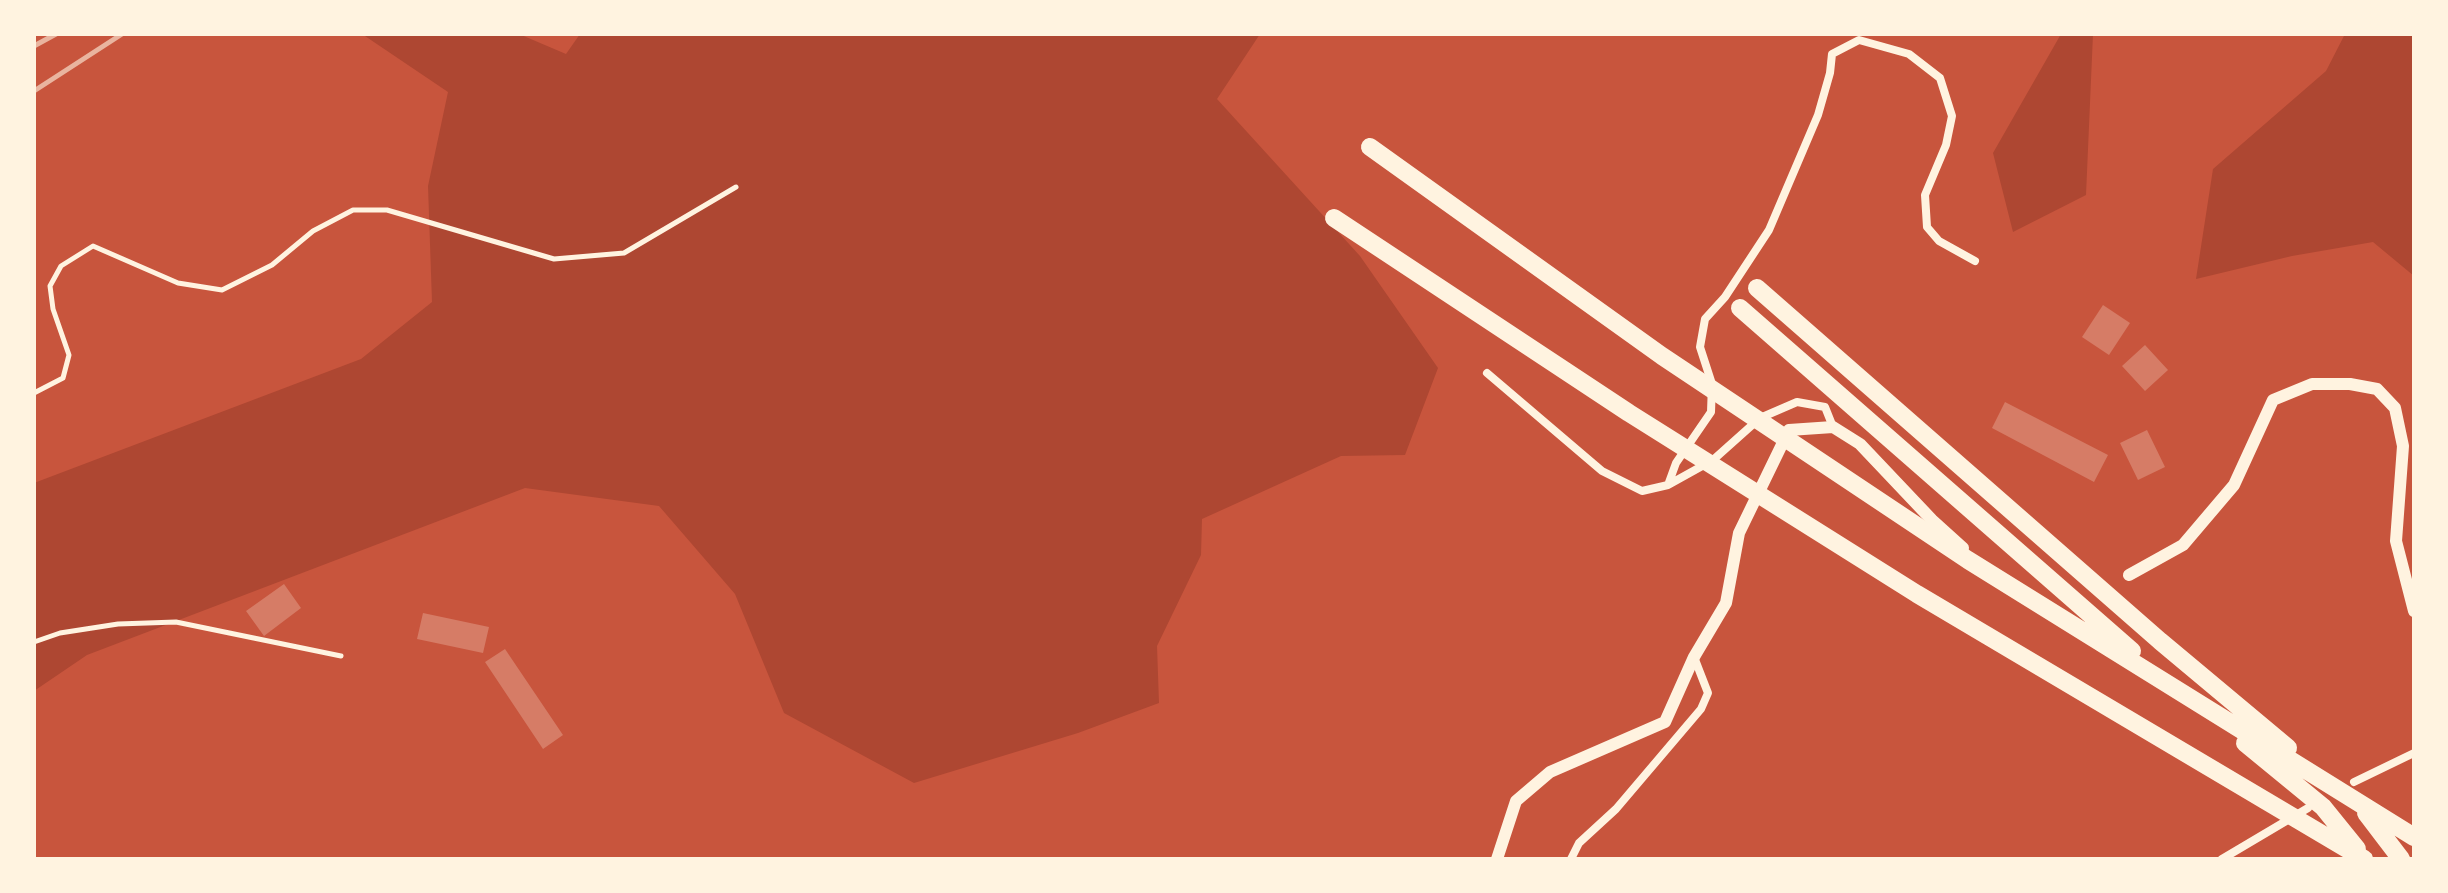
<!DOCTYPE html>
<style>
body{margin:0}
#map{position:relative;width:2448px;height:893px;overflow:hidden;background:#c8553d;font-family:"Nunito Sans",sans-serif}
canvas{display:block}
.frame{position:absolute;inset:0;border:36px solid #fff3e0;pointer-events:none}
</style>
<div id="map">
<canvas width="2448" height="893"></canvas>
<div class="frame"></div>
</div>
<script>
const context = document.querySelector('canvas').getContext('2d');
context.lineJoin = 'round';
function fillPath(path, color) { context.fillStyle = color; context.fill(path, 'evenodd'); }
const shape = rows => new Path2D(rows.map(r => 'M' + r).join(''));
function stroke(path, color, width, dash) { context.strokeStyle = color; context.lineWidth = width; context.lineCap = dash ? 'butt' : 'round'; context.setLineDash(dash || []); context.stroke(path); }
fillPath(shape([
 [362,34,519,34,566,54,580,34,1260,34,1217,99,1360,256,1438,368,1405,455,1341,456,1202,519,1201,555,1157,646,1159,703,1078,733,914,783,784,713,735,594,659,506,525,488,87,655,34,691,34,483,361,359,432,302,428,186,448,92],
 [2061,34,2093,34,2086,195,2013,232,1993,153],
 [2345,34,2414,34,2414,276,2373,242,2292,256,2196,279,2213,169,2326,71]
]), '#ae4732');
fillPath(shape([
 [2103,305,2130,323,2109,355,2082,337],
 [2145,345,2168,370,2145,391,2122,366],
 [2005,402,2108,455,2094,482,1992,428],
 [2147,430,2165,467,2138,480,2120,443],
 [284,584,301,608,264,636,246,611],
 [423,613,489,627,483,653,417,639],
 [505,649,563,735,543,749,485,662]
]), '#d67c66');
stroke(shape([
 [34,393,63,378,69,355,53,309,50,286,61,266,93,246,178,283,222,290,272,265,313,231,353,210,387,210,554,259,624,253,736,187],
 [34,642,60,633,118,624,176,622,341,656]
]), '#fff3e0', 5);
stroke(shape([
 [1487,373,1602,471,1642,491,1668,485,1713,460,1760,418,1797,402,1825,407,1833,427],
 [1668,485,1676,463,1711,412,1712,384,1700,347,1705,319,1725,297,1769,230,1818,115,1830,73,1832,54,1859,40,1909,54,1940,78,1952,116,1946,145,1925,195,1927,227,1939,241,1975,261],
 [2354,782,2414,753],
 [1571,859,1579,843,1616,809,1701,709,1708,693,1694,657],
 [2222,859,2308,808]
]), '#fff3e0', 8);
stroke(shape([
 [2129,575,2183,545,2234,485,2273,400,2312,384,2350,384,2377,389,2395,408,2403,446,2396,541,2414,611],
 [1497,859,1516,801,1550,772,1665,722,1694,657,1726,603,1739,533,1789,430,1833,427,1860,444,1932,520,1963,548]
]), '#fff3e0', 12);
stroke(shape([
 [1370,147,1662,356,1968,560,2414,837],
 [1334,218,1629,413,1917,594,2364,859],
 [1757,288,2160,641,2288,748],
 [1740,308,2132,651],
 [2245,743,2323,807,2357,849],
 [2366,813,2401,859]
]), '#fff3e0', 18);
stroke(shape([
 [34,46,56,34],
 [34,91,122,34]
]), '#e9b49f', 5);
</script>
